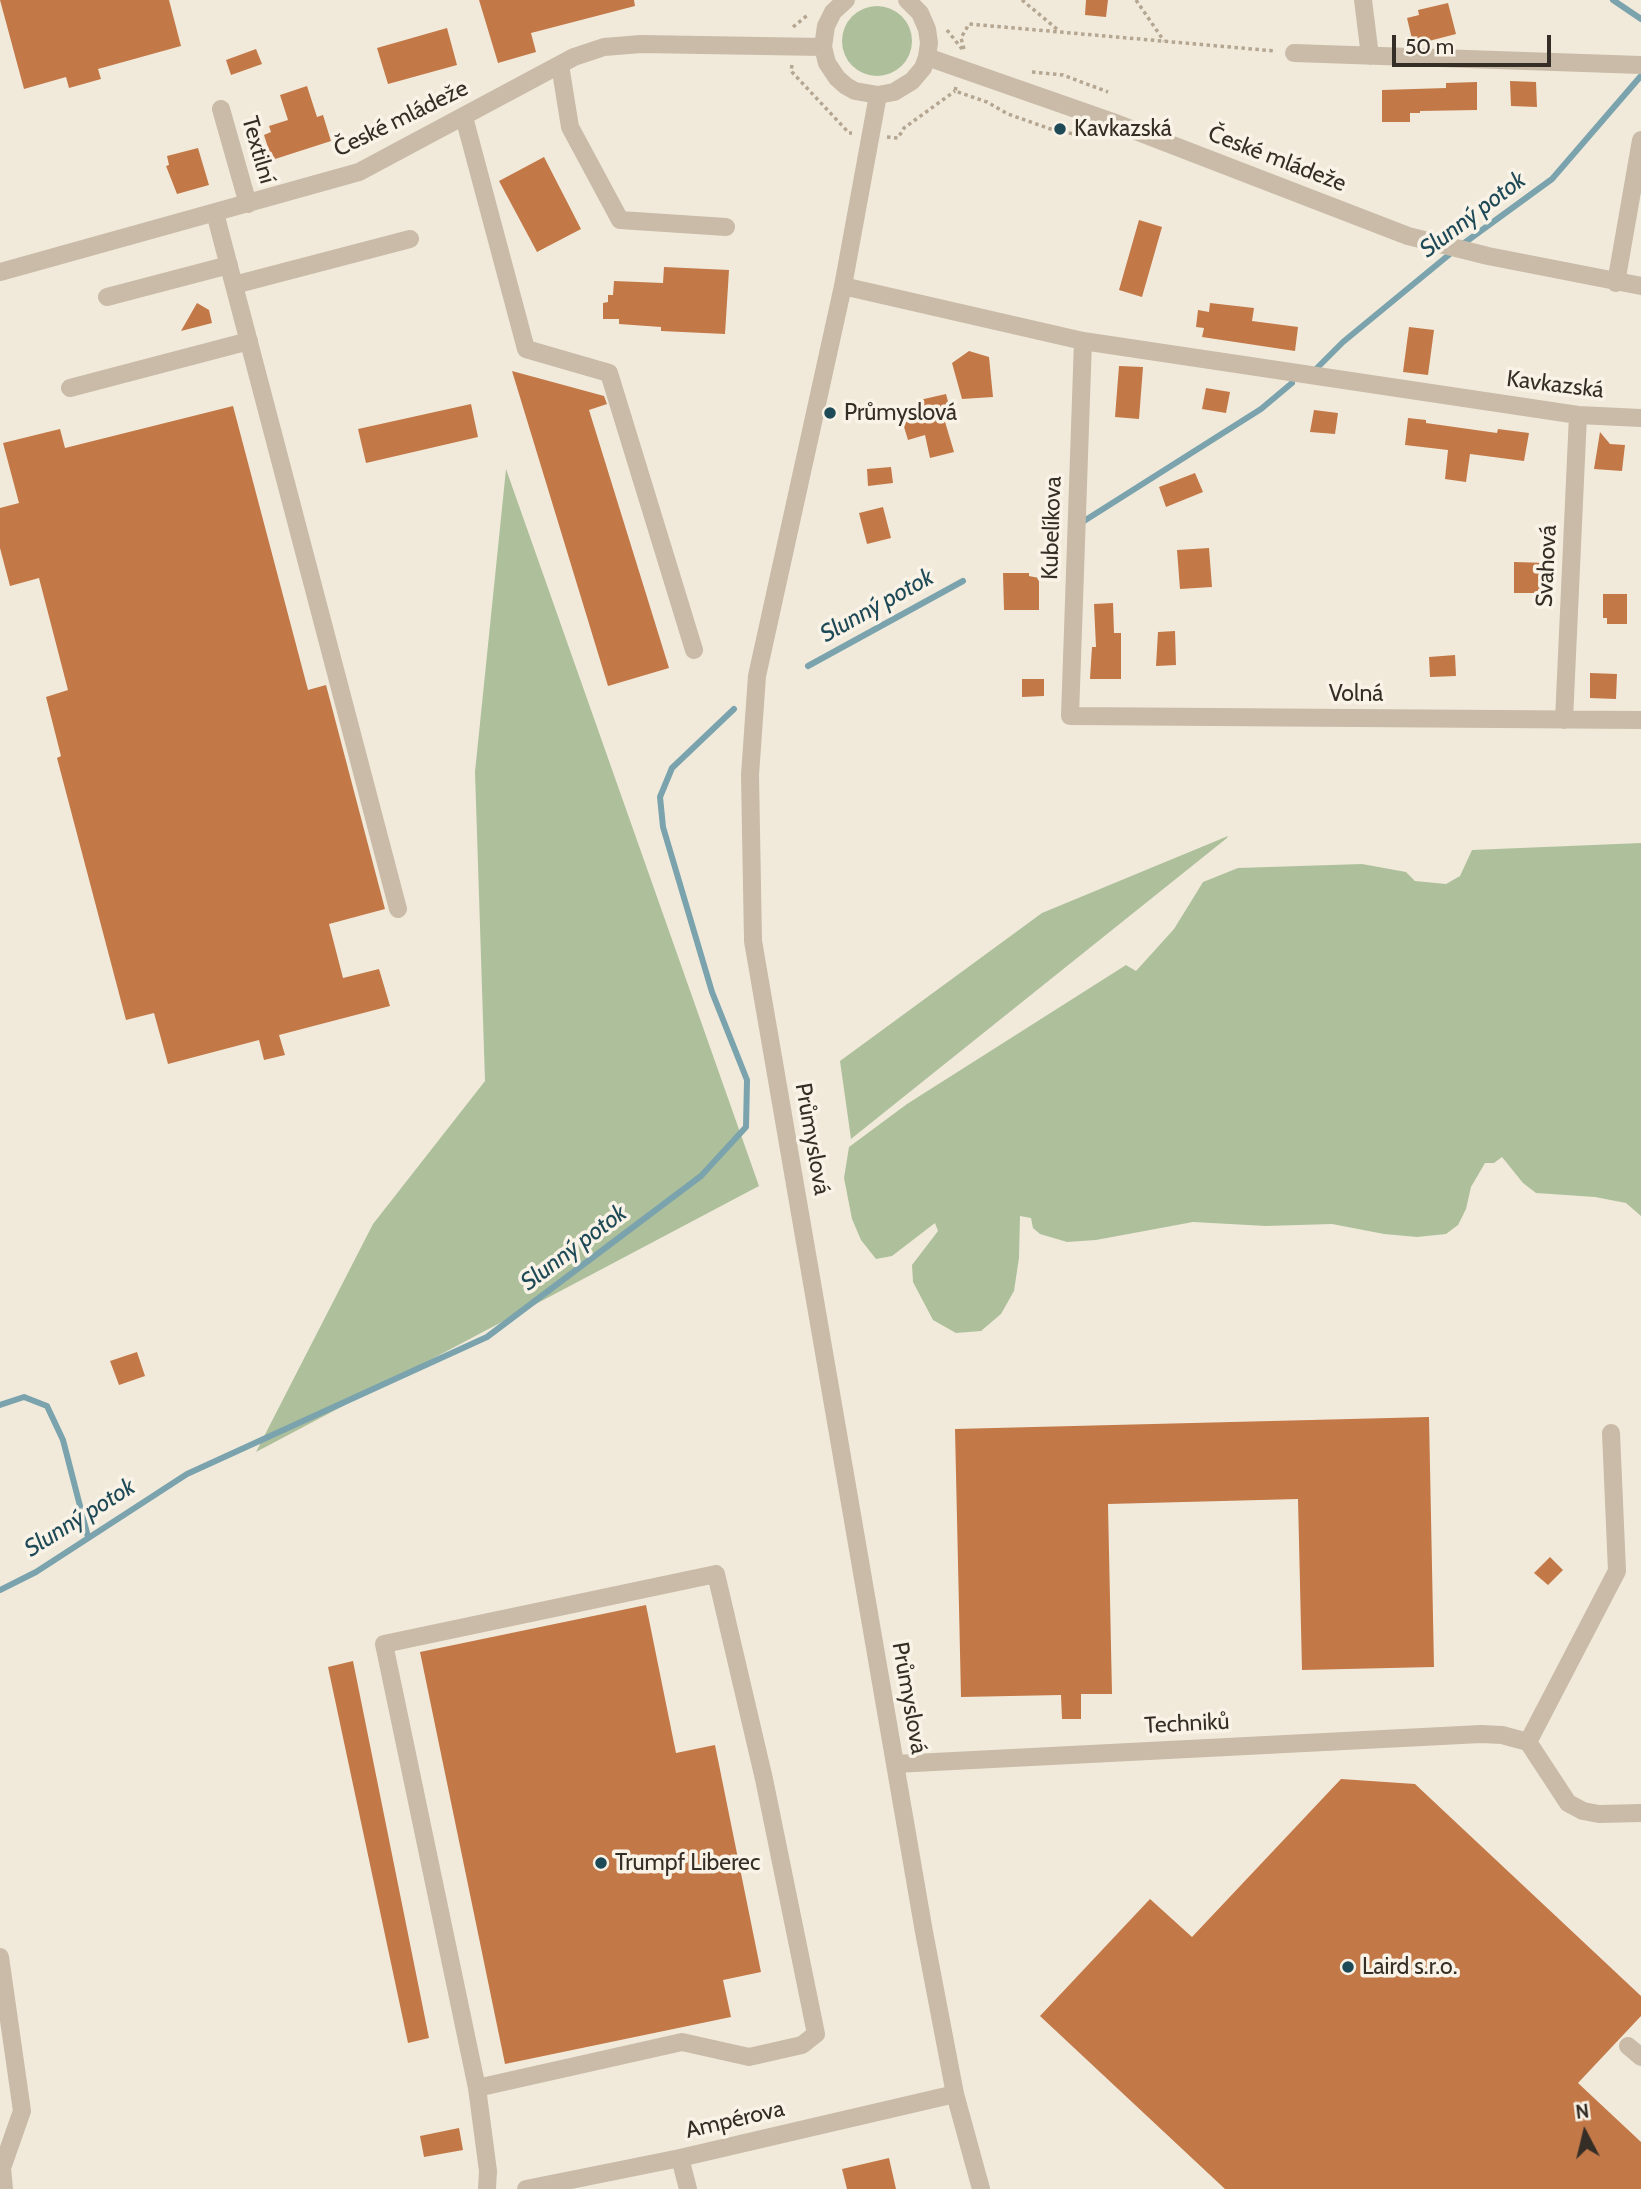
<!DOCTYPE html>
<meta charset="utf-8">
<style>
body{margin:0}
#map{position:relative;width:1641px;height:2189px;overflow:hidden;background:#f1eadb;font-family:Cabin,sans-serif}
canvas{display:block}
.north{position:absolute;left:1550px;top:2098px;width:70px;height:70px;-webkit-text-stroke:5px #f9f3e7;paint-order:stroke;rotate:353deg;font-size:19px;font-weight:700;line-height:28px;text-align:center;color:#352e27}
.north::after{content:'';display:block;margin:auto;width:24px;height:32px;background:#352e27;clip-path:polygon(50% 0,100% 100%,50% 72%,0 100%)}
.scale{position:absolute;left:1392px;top:35px;width:159px;height:32px;box-sizing:border-box;border:4px solid #352e27;border-top:0;padding-left:9px;font-size:21px;line-height:24px;white-space:nowrap;color:#352e27;-webkit-text-stroke:5px #f9f3e7;paint-order:stroke}
</style>
<div id="map">
<canvas width="1641" height="2189"></canvas>
<div class="north">N</div>
<div class="scale">50 m</div>
</div>
<script>
const context = document.querySelector('canvas').getContext('2d');
context.lineJoin = 'round';
function fillPath(path, color) { context.fillStyle = color; context.fill(path, 'evenodd'); }
const shape = rows => new Path2D(rows.map(r => 'M' + r).join(''));
function stroke(path, color, width, dash) { context.strokeStyle = color; context.lineWidth = width; context.lineCap = dash ? 'butt' : 'round'; context.setLineDash(dash || []); context.stroke(path); }
function write(font, color, halo, rows, align = 'center') {
  context.font = font + ' Cabin,sans-serif'; context.lineWidth = 7; context.setLineDash([]); context.textBaseline = 'middle'; context.strokeStyle = halo; context.fillStyle = color; for (const [text, x, y, turn = 0] of rows) {
    context.save(); context.translate(x, y); context.rotate((+turn || 0) * Math.PI / 180); context.textAlign = isNaN(turn) ? turn : align; if (halo) context.strokeText(text, 0, 0); context.fillText(text, 0, 0); context.restore();
  }
}
fillPath(shape([
 '842 41a35 35 0 1 1 70 0a35 35 0 1 1-70 0Z',
 [506,469,759,1186,256,1452,373,1224,485,1081,475,772],
 [1228,836,1227,838,851,1139,840,1061,1042,913],
 [1641,843,1641,1216,1626,1203,1595,1197,1536,1193,1523,1183,1502,1157,1494,1163,1485,1163,1471,1187,1466,1209,1458,1225,1446,1234,1417,1237,1384,1234,1332,1224,1266,1226,1193,1222,1096,1240,1067,1242,1040,1234,1033,1228,1031,1218,1020,1216,1019,1258,1014,1291,1001,1314,981,1331,956,1333,933,1320,913,1282,912,1265,938,1231,935,1223,892,1256,876,1259,861,1240,852,1219,844,1178,849,1147,907,1104,1126,965,1136,971,1174,929,1203,882,1238,868,1362,864,1406,872,1415,881,1446,884,1460,876,1472,850]
]), '#aec09b');
stroke(shape([
 [1613,0,1641,19],
 [1316,369,1343,342,1456,249,1552,179,1640,77],
 [1084,521,1261,409,1292,383],
 [808,666,963,581],
 [0,1405,24,1397,47,1406,63,1440,88,1537],
 [0,1590,36,1572,187,1474,487,1337,701,1176,746,1127,747,1080,712,992,663,827,660,797,672,768,734,709]
]), '#7aa3ad', 6);
fillPath(shape([
 [0,0,169,0,181,46,98,69,101,79,69,88,66,77,24,89],
 [479,0,634,0,635,6,531,33,536,52,498,63],
 [1086,0,1108,0,1106,17,1085,15],
 [1448,3,1456,34,1425,42,1424,37,1412,39,1407,18,1419,15,1418,10],
 [447,28,457,65,388,84,377,48],
 [256,49,262,64,231,75,226,60],
 [1510,81,1536,82,1537,107,1511,106],
 [1477,82,1477,110,1420,111,1420,113,1410,113,1410,122,1382,122,1382,90,1446,88,1446,83],
 [307,86,317,117,323,115,331,141,272,160,264,135,271,132,269,126,288,120,280,95],
 [198,148,209,185,177,194,166,166,169,165,167,156],
 [544,157,581,229,537,252,499,181],
 [1139,220,1162,227,1142,297,1119,290],
 [664,267,729,270,725,334,661,331,661,327,619,324,619,319,603,319,603,303,608,302,608,295,613,295,614,281,663,283],
 [197,303,209,310,212,323,181,331],
 [1210,303,1254,308,1252,321,1298,327,1295,351,1202,337,1204,328,1196,327,1198,310,1209,312],
 [1409,327,1434,330,1428,375,1403,372],
 [969,351,989,357,993,397,962,399,952,363],
 [1119,366,1143,367,1139,419,1115,417],
 [512,371,604,396,607,404,589,410,669,668,608,686],
 [1206,388,1230,392,1226,413,1202,409],
 [946,394,951,413,943,415,954,452,930,458,925,435,908,440,901,417,918,412,915,401],
 [471,404,478,437,366,463,358,429],
 [233,406,308,690,326,685,385,909,329,924,343,978,379,969,390,1006,279,1035,285,1055,264,1060,259,1040,168,1064,154,1013,126,1020,57,758,61,756,46,697,68,690,39,578,10,586,0,548,0,508,19,503,3,443,60,429,65,448],
 [1314,410,1338,413,1335,434,1310,432],
 [1408,418,1426,420,1426,423,1497,433,1498,429,1529,433,1524,461,1470,454,1466,482,1445,479,1448,450,1405,445],
 [1600,432,1610,444,1625,445,1622,471,1594,469],
 [891,467,893,483,868,486,867,469],
 [1195,473,1203,492,1166,507,1159,487],
 [883,507,891,538,867,544,859,513],
 [1209,548,1212,587,1180,589,1177,550],
 [1514,562,1548,563,1547,593,1514,593],
 [1003,573,1029,573,1029,576,1039,578,1039,610,1004,610],
 [1603,594,1627,594,1627,624,1607,624,1607,618,1603,618],
 [1113,603,1114,633,1121,633,1121,679,1090,679,1092,647,1096,647,1094,604],
 [1175,631,1176,665,1156,666,1158,632],
 [1455,655,1456,676,1430,677,1429,657],
 [1590,673,1617,674,1616,699,1590,698],
 [1022,679,1044,679,1044,696,1022,697],
 [137,1352,145,1376,119,1385,110,1361],
 [1429,1417,1434,1667,1302,1670,1298,1499,1108,1504,1112,1694,1081,1694,1081,1719,1062,1719,1061,1695,961,1697,955,1429],
 [1550,1557,1563,1570,1548,1585,1534,1573],
 [646,1605,676,1753,715,1745,761,1972,723,1980,731,2017,505,2064,420,1652],
 [353,1661,429,2038,408,2043,328,1667],
 [1341,1779,1415,1784,1641,1996,1641,2016,1578,2083,1641,2142,1641,2189,1225,2189,1040,2016,1150,1899,1192,1937],
 [459,2128,463,2150,424,2157,420,2136],
 [889,2158,896,2189,847,2189,842,2169]
]), '#c37847');
stroke(shape([
 [1022,0,1058,30],
 [1136,0,1164,41],
 [793,27,809,14],
 [947,30,962,49],
 [964,49,961,38,969,24,1275,51],
 [792,65,791,71,849,133,852,133],
 [1032,72,1063,75,1108,92],
 [956,87,955,91,987,102,1008,114,1059,132,1085,135],
 [887,137,898,138,904,128,955,91]
]), '#b4a691', 3.5, [3.5, 3.5]);
stroke(shape([
 [846,0,833,12,826,26,823,47,827,63,837,78,846,86,855,91,878,95,894,92,912,81,923,68,927,57,929,43,927,29,920,13,907,0],
 [1363,0,1370,56],
 [1294,53,1641,65],
 [927,57,1110,121,1408,236,1488,256,1641,286],
 [560,65,570,127,620,220,726,227],
 [878,95,843,286,757,676,750,775,753,941,924,1932,955,2094,981,2189],
 [221,109,248,204],
 [464,117,526,349,609,373,694,650],
 [215,213,398,909],
 [0,272,359,172,574,57,604,47,641,44,823,47],
 [1616,283,1641,140],
 [234,285,410,239],
 [843,286,1083,341,1578,415,1641,418],
 [107,297,229,265],
 [1083,341,1070,716,1641,720],
 [70,388,249,341],
 [1564,720,1578,415],
 [1528,1742,1617,1571,1611,1433],
 [895,1764,1481,1734,1502,1735,1528,1742,1568,1803,1583,1811,1599,1814,1641,1813],
 [0,1957,22,2111,2,2168,4,2189],
 [1628,2046,1641,2057],
 [477,2088,682,2042,749,2057,802,2045,816,2034,764,1779,716,1574,384,1644,477,2088,488,2171,487,2189],
 [680,2158,688,2189],
 [526,2189,680,2158,955,2094]
]), '#c9bba7', 18);
for (const [x, y, r, color] of [
 [1060,129,7,"#1e4956"],
 [830,413,7,"#1e4956"],
 [601,1863,7,"#1e4956"],
 [1348,1967,7,"#1e4956"]
]) { const dot = new Path2D(); dot.arc(x, y, r, 0, 2 * Math.PI); context.fillStyle = color; context.fill(dot); stroke(dot, '#f9f3e7', 2.5); }
write('23px', '#352e27', '#f9f3e7', [
 ["České mládeže",401,119,-26],
 ["Textilní",258,150,74],
 ["České mládeže",1277,159,21],
 ["Kavkazská",1555,385,7],
 ["Kubelíkova",1052,528,-88],
 ["Svahová",1547,566,-87],
 ["Volná",1356,694],
 ["Průmyslová",812,1139,80],
 ["Průmyslová",909,1698,80],
 ["Techniků",1187,1724,-3],
 ["Ampérova",735,2120,-13]
]);
write('23px', '#352e27', '#f9f3e7', [
 ["Kavkazská",1074,129],
 ["Průmyslová",844,413],
 ["Trumpf Liberec",615,1863],
 ["Laird s.r.o.",1362,1967]
], 'left');
write('italic 24px', '#1e4956', '#f9f3e7', [
 ["Slunný potok",1473,215,-37],
 ["Slunný potok",877,606,-29],
 ["Slunný potok",574,1248,-37],
 ["Slunný potok",80,1518,-32]
]);
</script>
